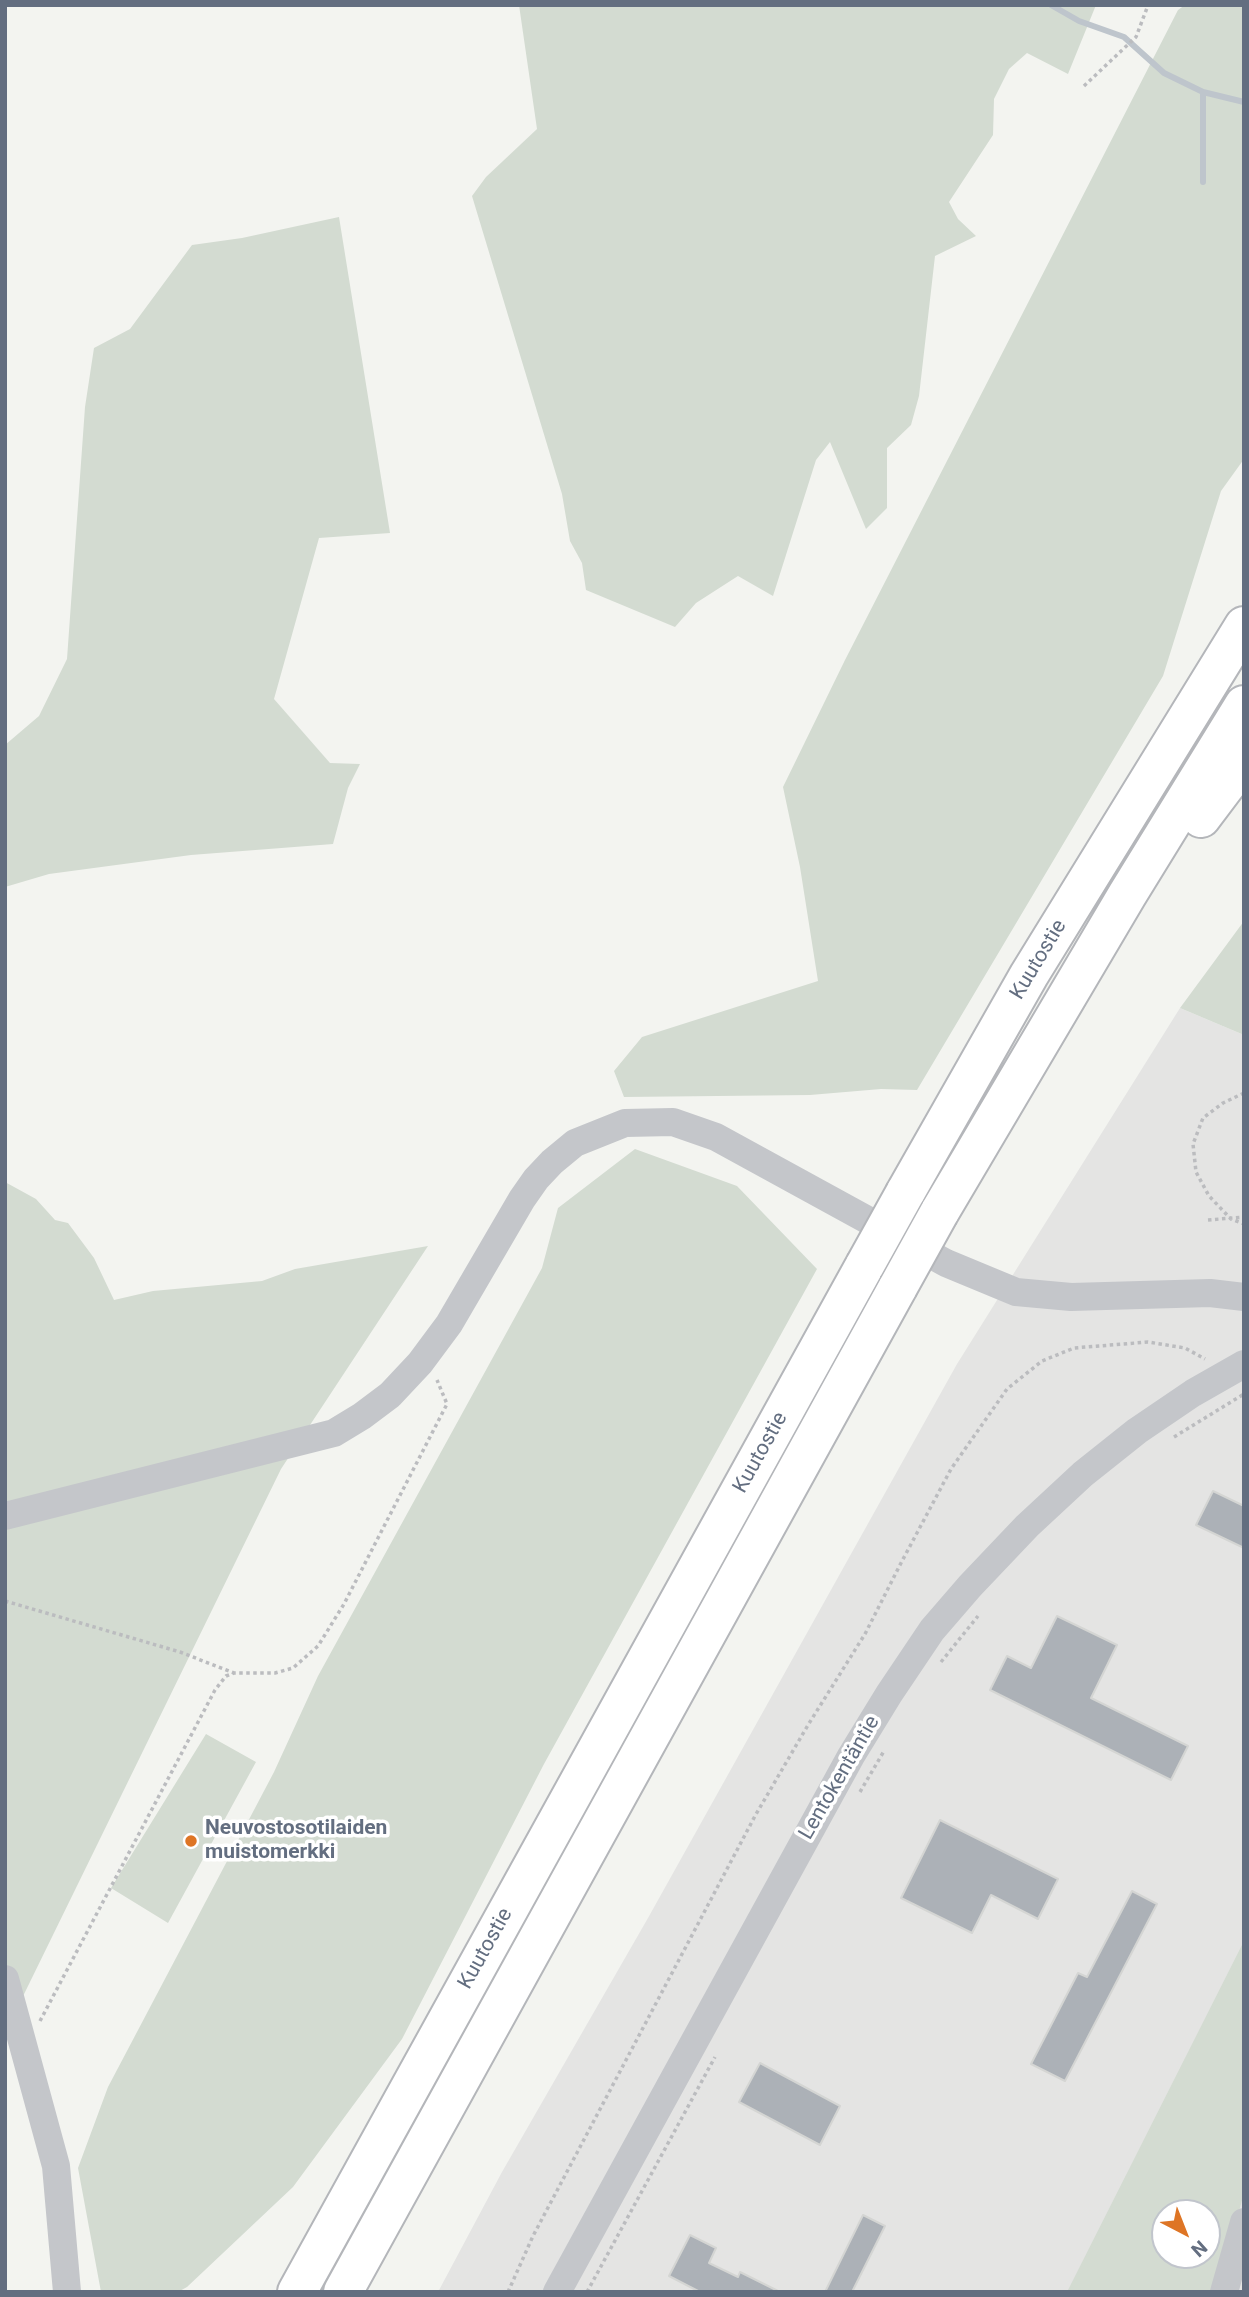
<!DOCTYPE html>
<meta charset="utf-8">
<style>
body{margin:0}
#map{position:relative;width:1249px;height:2297px;overflow:hidden;background:#f3f4f0;font-family:Roboto,sans-serif}
canvas{display:block}
.frame{position:absolute;inset:0;border:7px solid #636e80;pointer-events:none}
.north{position:absolute;left:1151px;top:2199px;width:70px;height:70px;box-sizing:border-box;background:#fff;border:2px solid #c1c5cc;border-radius:50%;rotate:138deg;font-size:19px;font-weight:700;line-height:28px;text-align:center;color:#636e80}
.north::after{content:'';display:block;margin:auto;width:24px;height:32px;background:#de7525;clip-path:polygon(50% 0,100% 100%,50% 72%,0 100%)}
</style>
<div id="map">
<canvas width="1249" height="2297"></canvas>
<div class="frame"></div>
<div class="north">N</div>
</div>
<script>
const context = document.querySelector('canvas').getContext('2d');
context.lineJoin = 'round';
function fillPath(path, color) { context.fillStyle = color; context.fill(path, 'evenodd'); }
const shape = rows => new Path2D(rows.map(r => 'M' + r).join(''));
function stroke(path, color, width, dash) { context.strokeStyle = color; context.lineWidth = width; context.lineCap = dash ? 'butt' : 'round'; context.setLineDash(dash || []); context.stroke(path); }
function write(font, color, halo, rows, align = 'center') {
  context.font = font + ' Roboto,sans-serif'; context.lineWidth = 7; context.setLineDash([]); context.textBaseline = 'middle'; context.strokeStyle = halo; context.fillStyle = color; for (const [text, x, y, turn = 0] of rows) {
    context.save(); context.translate(x, y); context.rotate((+turn || 0) * Math.PI / 180); context.textAlign = isNaN(turn) ? turn : align; if (halo) context.strokeText(text, 0, 0); context.fillText(text, 0, 0); context.restore();
  }
}
fillPath(shape([
 [1180,1008,1244,1035,1244,2292,438,2292,502,2172,648,1918,957,1364],
 [1165,2213,1207,2213,1207,2255,1165,2255]
]), '#e4e4e3');
fillPath(shape([
 [519,5,1096,5,1068,74,1027,53,1009,69,994,99,993,135,949,202,958,219,976,236,935,256,919,396,911,425,887,448,887,508,866,529,830,442,816,460,773,596,738,576,696,603,675,627,586,590,582,563,570,541,562,494,472,196,486,177,537,129],
 [1185,5,1244,5,1244,459,1221,491,1163,676,917,1090,881,1089,810,1095,624,1097,614,1071,642,1037,818,981,800,867,783,787,845,660,1178,10],
 [339,217,390,533,319,538,274,699,330,763,360,764,348,788,333,844,191,855,49,874,5,887,5,745,39,716,67,659,85,407,94,348,130,329,192,245,242,238],
 [1244,921,1244,1035,1180,1008],
 [635,1149,737,1186,817,1269,544,1764,402,2039,293,2187,187,2287,178,2292,101,2292,78,2168,108,2087,274,1772,318,1676,542,1268,558,1208],
 [5,1182,36,1199,55,1220,68,1223,94,1258,114,1300,153,1291,262,1281,295,1269,428,1246,281,1469,5,2033],
 [206,1734,256,1762,168,1923,111,1888],
 [1244,1941,1244,2193,1217,2292,1067,2292],
 [1165,2213,1207,2213,1207,2255,1165,2255]
]), '#d3dbd1');
stroke(shape([
 [1051,5,1079,21,1124,37,1164,73,1203,92,1244,102],
 [1203,92,1203,182]
]), '#bec5cc', 6);
const building = shape([
 [1213,1491,1244,1506,1244,1548,1196,1525,1213,1491],
 [1057,1616,1117,1645,1091,1698,1188,1746,1171,1780,990,1690,1007,1656,1031,1668,1057,1616],
 [940,1820,1058,1879,1038,1919,991,1895,972,1933,901,1898,940,1820],
 [1132,1891,1157,1904,1065,2081,1031,2064,1078,1973,1087,1977,1132,1891],
 [760,2063,840,2106,820,2145,739,2102,760,2063],
 [863,2215,885,2226,852,2292,825,2292,863,2215],
 [690,2235,716,2248,709,2263,738,2277,740,2272,780,2292,700,2292,669,2276,690,2235]
]);
fillPath(building, '#acb1b7');
stroke(building, '#d4d5d3', 2);
const highway = shape([
 [1201,818,1244,761],
 [905,1193,1029,975,1244,626],
 [939,1213,1127,895,1244,705],
 [297,2292,865,1265],
 [343,2292,898,1287]
]);
stroke(highway, '#b4b6ba', 42);
stroke(shape([
 [1084,86,1136,37,1147,8,1146,5],
 [1244,1093,1223,1103,1203,1118,1193,1144,1196,1172,1209,1196,1231,1219,1244,1224],
 [1208,1220,1244,1217],
 [1174,1437,1244,1394],
 [5,1601,180,1652,234,1673],
 [941,1662,978,1616],
 [860,1792,884,1751],
 [40,2021,215,1690,226,1676,234,1673,275,1673,293,1668,318,1646,344,1604,447,1404,437,1380],
 [508,2292,533,2236,755,1816,808,1725,865,1634,901,1563,951,1469,1007,1389,1042,1361,1074,1348,1148,1342,1185,1348,1205,1359],
 [587,2292,715,2057]
]), '#bbbcbf', 3.5, [3.5, 3.5]);
stroke(shape([
 [5,1516,334,1433,362,1416,390,1395,420,1363,449,1324,522,1199,536,1179,552,1162,575,1143,625,1123,673,1122,716,1137,946,1263,1016,1292,1071,1297,1210,1293,1244,1297],
 [5,1979,56,2166,67,2292],
 [557,2292,851,1756,889,1694,932,1630,970,1586,1027,1526,1083,1474,1137,1431,1193,1393,1244,1364],
 [1224,2292,1244,2222]
]), '#c4c6ca', 28);
stroke(highway, '#fff', 38);
const highwayBridge = shape([
 [865,1265,905,1193],
 [898,1287,939,1213]
]);
stroke(highwayBridge, '#b4b6ba', 42, []);
stroke(highwayBridge, '#fff', 38);
for (const [x, y, r, color] of [
 [191,1841,7,"#de7525"]
]) { const dot = new Path2D(); dot.arc(x, y, r, 0, 2 * Math.PI); context.fillStyle = color; context.fill(dot); stroke(dot, '#fff', 2.5); }
write('21px', '#636e80', '#fff', [
 ["Kuutostie",1039,960,-59],
 ["Kuutostie",761,1453,-61],
 ["Lentokentäntie",840,1778,-60],
 ["Kuutostie",486,1949,-61]
]);
write('bold 21px', '#636e80', '#fff', [
 ["Neuvostosotilaiden",205,1829],
 ["muistomerkki",205,1853]
], 'left');
</script>
